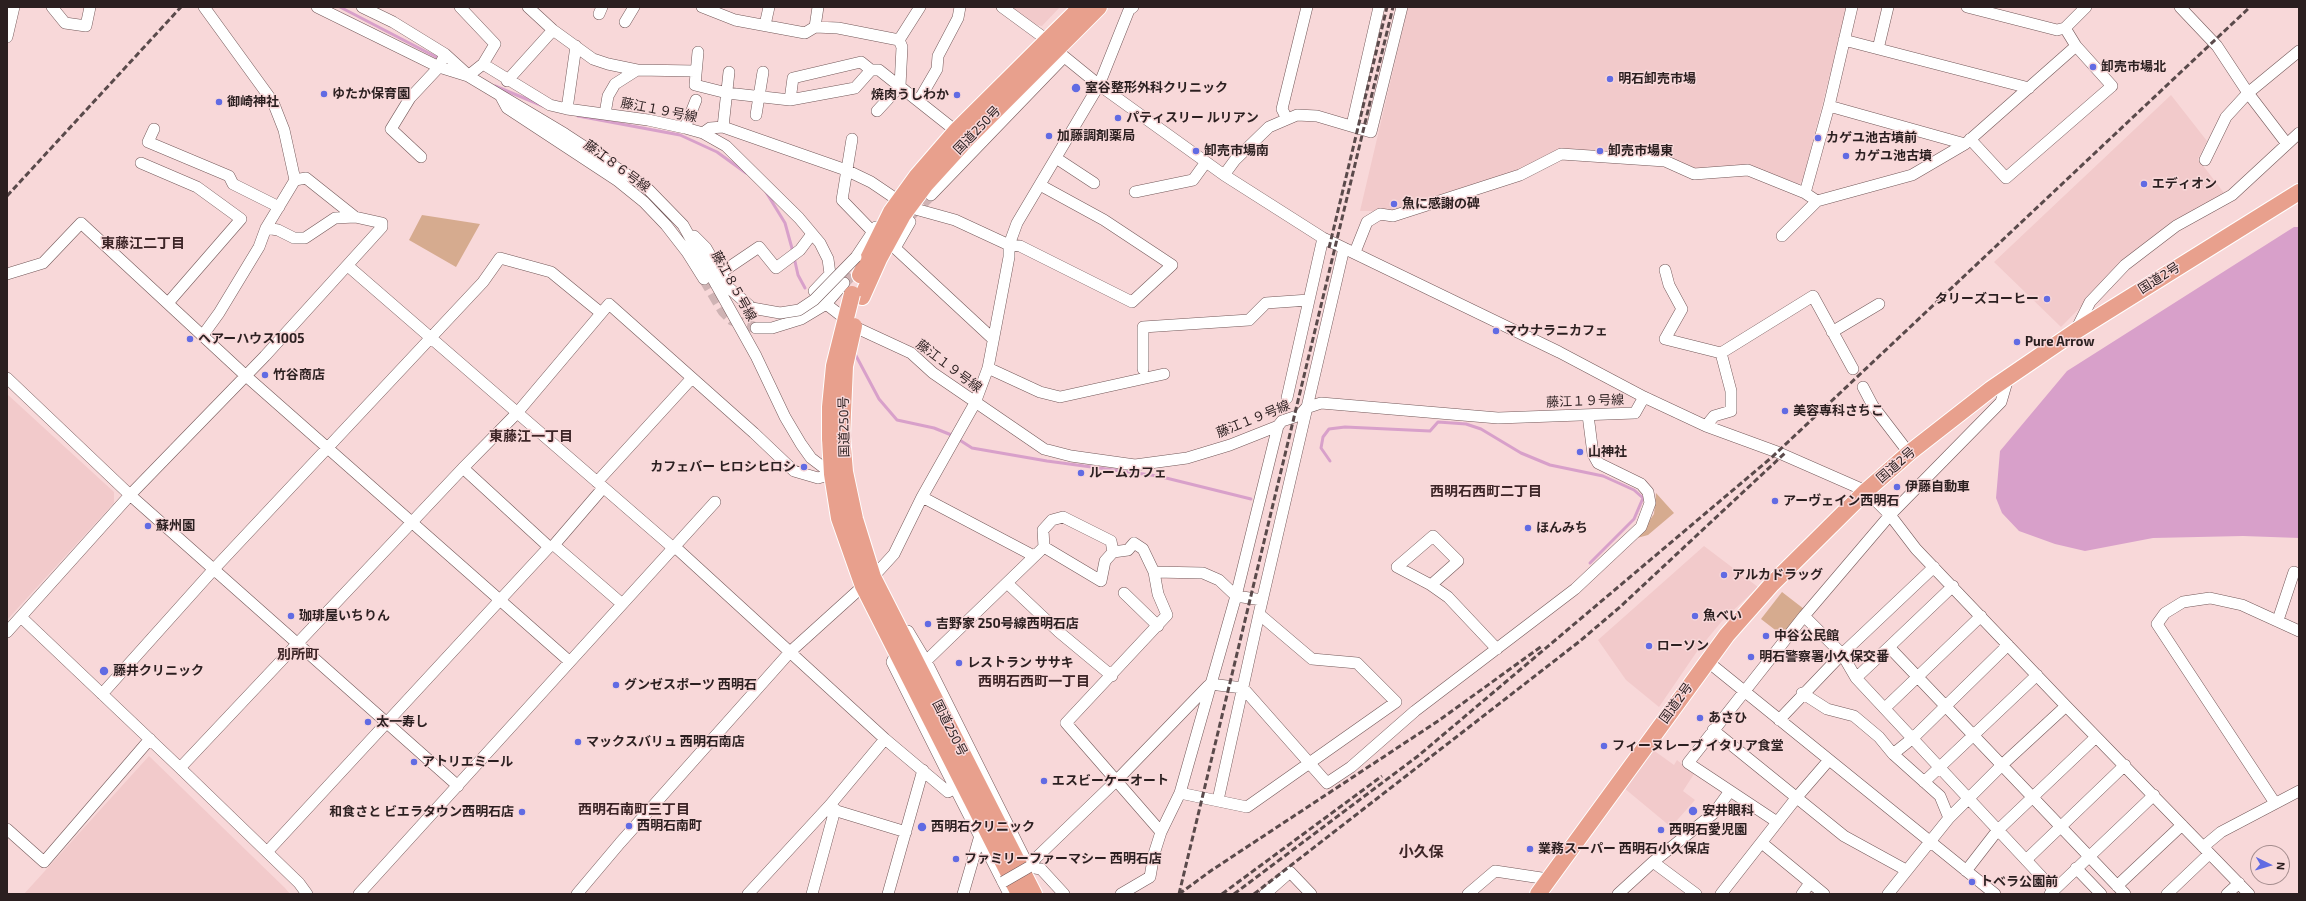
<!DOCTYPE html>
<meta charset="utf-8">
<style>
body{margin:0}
#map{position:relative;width:2306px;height:901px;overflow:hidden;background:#f8d8d9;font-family:"Exo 2",sans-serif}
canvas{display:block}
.frame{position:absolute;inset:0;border:8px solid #2b1f20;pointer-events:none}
.north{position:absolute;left:2250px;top:845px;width:40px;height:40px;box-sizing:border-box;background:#f8d8d9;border:1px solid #a68e8f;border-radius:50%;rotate:95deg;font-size:11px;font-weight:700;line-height:16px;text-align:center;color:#2b1f20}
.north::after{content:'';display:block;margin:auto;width:14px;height:18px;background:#616be3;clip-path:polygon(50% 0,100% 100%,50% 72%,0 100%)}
</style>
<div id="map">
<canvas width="2306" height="901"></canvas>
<div class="frame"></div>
<div class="north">N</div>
</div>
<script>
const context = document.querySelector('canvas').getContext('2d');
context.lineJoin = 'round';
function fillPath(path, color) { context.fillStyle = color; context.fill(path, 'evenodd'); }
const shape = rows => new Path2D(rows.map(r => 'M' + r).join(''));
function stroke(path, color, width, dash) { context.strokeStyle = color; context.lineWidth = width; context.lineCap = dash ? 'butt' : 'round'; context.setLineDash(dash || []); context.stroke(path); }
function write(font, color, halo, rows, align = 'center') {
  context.font = font + ' "Exo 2","Noto Sans JP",sans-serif'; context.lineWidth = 3; context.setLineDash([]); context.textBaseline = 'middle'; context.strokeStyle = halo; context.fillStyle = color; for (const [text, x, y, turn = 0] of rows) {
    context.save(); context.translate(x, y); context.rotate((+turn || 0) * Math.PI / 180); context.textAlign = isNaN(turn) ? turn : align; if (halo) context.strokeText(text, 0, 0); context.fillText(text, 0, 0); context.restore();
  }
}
fillPath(shape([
 [1010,7,1060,7,1042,26,1033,24],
 [1408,7,1847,7,1803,180,1799,184,1749,165,1700,170,1667,157,1559,151,1550,153,1523,170,1389,211,1360,211],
 [2171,95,2207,141,2198,159,2224,193,2170,223,2127,260,2061,327,1994,262],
 [7,394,114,492,114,503,7,620],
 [1704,546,1758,587,1722,621,1698,650,1659,707,1626,680,1598,640],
 [1649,747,1674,765,1677,760,1694,774,1683,791,1695,800,1671,827,1624,788],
 [149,756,285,888,290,894,24,894]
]), '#f2cacb');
fillPath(shape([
 [422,215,480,224,456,267,409,240],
 [1656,493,1674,513,1648,535,1637,538,1654,514],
 [1782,592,1804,609,1783,636,1761,619]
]), '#d6ab8f');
fillPath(shape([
 [2294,227,2299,227,2299,538,2243,536,2153,538,2085,551,2055,544,2019,531,2002,513,1996,498,2000,451,2067,371]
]), '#d8a0ca');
stroke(shape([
 [340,7,440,59],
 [495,86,543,106],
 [578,116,680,135,717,152,746,173],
 [766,192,785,223,793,252],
 [794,257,798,275,805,288],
 [854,352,879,399,897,420,934,428,954,436],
 [958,439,972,448,1047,461,1158,476,1251,499],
 [1330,461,1321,448,1323,437,1329,429,1345,427,1430,431,1438,422,1466,424,1481,429,1521,453,1550,465,1603,476,1634,490,1643,498,1634,519,1590,563]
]), '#d8a0ca', 3);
stroke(shape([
 [911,215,931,195],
 [704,279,723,311,732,320,756,328],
 [844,283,863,264]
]), '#cfb3b4', 11, [11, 5.5]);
const minor = shape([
 [52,7,65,23,86,26,90,7],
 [317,7,439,67,468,76,565,134,646,187,683,225,756,356,785,417,801,444,811,458,832,474,836,474],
 [362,7,393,22,445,54,467,74],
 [460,7,495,44,483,64],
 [528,7,553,30,593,59,608,64,637,70],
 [702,7,735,20,805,33,815,27,838,28,899,40,920,7],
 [1002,7,1047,40,1056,50,1099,85,1224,175,1323,238,1559,352,1644,397,1706,426,1777,452,1866,491,1890,515,1916,549,2066,706,2249,894],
 [1967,7,2057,30,2065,28,2086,7],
 [2180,7,2217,46,2248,93,2287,144],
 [599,14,602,7],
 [625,22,634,7],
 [765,25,769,7],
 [815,27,818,7],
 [2065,28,2076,46],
 [7,37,14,7],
 [1844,40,2029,88],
 [1878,49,1888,7],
 [698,52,695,85,727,93,790,100,855,88,871,70,879,70,956,131],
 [468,76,483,64,550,105,567,109,648,120,685,128,703,133,726,146,799,218,820,243,828,259,830,274,814,291,826,304,857,328,911,353,933,373,1044,449,1071,456,1135,465,1187,458,1230,445,1278,426,1282,421,1300,415,1306,408,1321,403,1498,418,1635,413,1644,397],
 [507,81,553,30],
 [500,95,507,108,618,181,644,202,666,225,687,252,704,279],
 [790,100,793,78,861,62,871,70],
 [919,100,937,69,938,56,958,18,960,7],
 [1829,106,1852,7],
 [567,109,576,46],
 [877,111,900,86,902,47,899,40],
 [605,114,608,96,615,84,637,70,695,71],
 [756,115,763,72],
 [1287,119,1282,109,1307,7],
 [1352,125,1379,7],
 [723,127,729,72],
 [685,128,696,100],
 [154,129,148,142,229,176,233,184,279,207],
 [703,133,710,128,723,127,846,170,871,182,908,207,955,220,1009,245,1020,246,1132,302,1172,265,1104,220,1040,185],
 [852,139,842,200,873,232],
 [421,157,391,129,410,98,439,67,445,54],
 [1056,158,1094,183],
 [2205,160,2226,117,2248,93,2299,51],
 [141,163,197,187,241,219,168,303],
 [1224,175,1235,160,1269,127,1297,115,1317,116,1371,132,1402,7],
 [295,180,306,178,355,217],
 [1135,192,1193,180,1206,162],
 [1805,193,1829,106,1965,144,2076,46,2112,86,2006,178,1970,139],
 [931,195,1064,57],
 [903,215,910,222,895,248,993,339],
 [694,236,706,248,729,288,752,308],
 [1782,236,1817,201],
 [1355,252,1367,222,1380,214,1393,216,1520,175,1561,154,1665,161,1694,174,1748,170,1805,193,1817,201,1912,175,1965,144],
 [856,257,876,227],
 [348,266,671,546,674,546,885,739,948,792,955,788,1009,894],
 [725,270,759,247,776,268,800,250,812,234],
 [1665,270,1669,285,1682,309,1665,339,1721,353],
 [7,274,43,263,81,223,246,376,569,661],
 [756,328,772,328,801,319,826,304,844,283],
 [2076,330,2090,302,2125,265,2176,226,2232,195,2299,133],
 [1832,332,1879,304],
 [203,335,219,313,259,247,266,228,295,180,284,130,273,102,204,7],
 [988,368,1040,392,1060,397,1164,374],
 [1143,369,1143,327,1249,320,1266,303,1309,300],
 [7,378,130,495,458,786],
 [1863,387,1873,406,1909,453],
 [1287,398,1323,238],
 [1706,426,1714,416,1731,411,1731,391,1721,353,1813,296,1853,369],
 [463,468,549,547],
 [597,482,692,378],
 [922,497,1034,556],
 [554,545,621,603],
 [1044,547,1101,581,1105,561,1113,552,1128,550,1134,543,1143,549,1154,572,1158,594,1167,615,1066,723,1161,832],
 [1044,547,1043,530,1052,520,1063,517,1111,541,1113,552],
 [1154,572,1203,573,1219,580,1236,596,1262,600],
 [1007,583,1059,632,1112,676],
 [1431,585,1458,561,1433,536,1397,567,1431,585,1448,597,1497,649],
 [1953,586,1889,647,2125,894],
 [1124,593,1158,626],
 [1804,616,1842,654,1856,678,2054,890],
 [21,617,180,768,299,883,307,894],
 [2278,620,2294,572],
 [908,631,926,661,1029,867],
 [7,632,130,495,265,356,382,227,382,223,355,217,335,218,305,238,294,238,278,230,266,228],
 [897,652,892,662,955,788],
 [926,661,1044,547],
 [1707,661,1995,894],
 [1856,678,1889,647],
 [1210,684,1243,688,1327,783,1351,767,1415,711,1575,589,1641,527,1650,503,1648,492,1641,484,1598,463,1593,454,1588,415],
 [1802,693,1827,709,1854,716,1879,737,1893,754,1940,796,1949,818],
 [102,694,214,569,483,282,500,258,551,272,601,313],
 [1885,708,1981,616],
 [1779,720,1842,654,1934,567],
 [1713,730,1844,836,1906,870],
 [1893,754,1913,738,2008,645],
 [180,768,463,468,517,413,609,304,754,433,794,471,818,478,832,474],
 [1924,782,2037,675],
 [1180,793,1247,807,1396,702,1357,663,1312,659,1259,614],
 [1218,800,1259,614,1344,248],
 [2275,803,2157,624,2165,613,2183,602,2210,598,2242,605,2299,631],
 [830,805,837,811,906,832],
 [1777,822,1688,763,1804,616,1890,515,2001,402,2008,378],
 [7,829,44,862,150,739],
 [1762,843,1824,894],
 [2203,847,2221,832,2299,791],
 [267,852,549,547,554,545,603,488],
 [2026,860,2125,765],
 [1653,862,1696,894],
 [1029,867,1036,858,1116,781,1208,686],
 [1029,867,1041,869,1064,894],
 [2076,868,2101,894],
 [1966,871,1997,831,2096,737],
 [2117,886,2182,825],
 [359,894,715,502],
 [577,894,620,843,790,652,873,577,894,554,922,497,975,403,988,368,1009,257,1009,245,1017,223,1099,85,1129,10,1133,7],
 [748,894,830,805,885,739],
 [812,894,833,817,830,805],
 [888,894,923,770],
 [963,894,979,839],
 [1121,894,1150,877,1154,854,1161,832,1180,793,1236,596,1278,426],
 [1265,894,1290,872,1311,894],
 [1468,894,1495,871,1548,879],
 [1618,894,1653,862,1714,813,1730,791],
 [1721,894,1797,797,1829,760],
 [1802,894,1810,883],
 [1888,894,1949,818,2003,764,2066,706],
 [2050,894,2154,795],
 [2167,894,2209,854],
 [2227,894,2239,883]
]);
const highway = shape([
 [860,275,891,212,917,176,956,131,1081,7],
 [862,297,879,259,903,215,926,184,967,139,1099,7],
 [842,436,845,472,855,519,873,577,1034,894],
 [830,438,832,474,839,518,863,586,1019,894],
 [1538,894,1727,635,1772,584,1866,491,1909,453,1991,389,2076,331,2299,192]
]);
stroke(minor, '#735859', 12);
stroke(highway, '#fff', 18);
stroke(minor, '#fff', 11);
stroke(highway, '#e8a08d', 16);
stroke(shape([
 [7,196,181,7],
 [1329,248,1387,7],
 [1179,894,1393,7],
 [1179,894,1212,870,1438,721,1542,646],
 [1222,894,1382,776],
 [1234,894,1418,756,1771,458,2250,7],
 [1254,894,1580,641,1620,607,1785,453]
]), '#5a4a4b', 3, [6, 3]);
const minorBridge = shape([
 [752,308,780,313,799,310,814,300,856,257],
 [1003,882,1029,867]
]);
const highwayBridge = shape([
 [842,436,845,366,854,326],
 [830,438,830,407,834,366,852,294]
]);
stroke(minorBridge, '#735859', 12, []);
stroke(highwayBridge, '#fff', 18, []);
stroke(minorBridge, '#fff', 11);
stroke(highwayBridge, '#e8a08d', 16);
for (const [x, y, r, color] of [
 [2093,67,4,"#616be3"],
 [1610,79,4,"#616be3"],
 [1076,88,5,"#616be3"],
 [324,94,4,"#616be3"],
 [957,95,4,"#616be3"],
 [219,102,4,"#616be3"],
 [1118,118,4,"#616be3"],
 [1049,136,4,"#616be3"],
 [1818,138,4,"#616be3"],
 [1196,151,4,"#616be3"],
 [1600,151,4,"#616be3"],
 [1846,156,4,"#616be3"],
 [2144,184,4,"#616be3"],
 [1394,204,4,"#616be3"],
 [2047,299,4,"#616be3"],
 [1496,331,4,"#616be3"],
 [190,339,4,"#616be3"],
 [2017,342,4,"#616be3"],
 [265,375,4,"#616be3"],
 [1785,411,4,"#616be3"],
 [1580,452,4,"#616be3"],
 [804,467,4,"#616be3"],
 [1081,473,4,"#616be3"],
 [1897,487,4,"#616be3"],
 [1775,501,4,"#616be3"],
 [148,526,4,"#616be3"],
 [1528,528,4,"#616be3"],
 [1724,575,4,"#616be3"],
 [291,616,4,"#616be3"],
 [1695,616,4,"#616be3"],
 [928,624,4,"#616be3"],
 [1766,636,4,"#616be3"],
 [1649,646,4,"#616be3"],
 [1751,657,4,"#616be3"],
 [959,663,4,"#616be3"],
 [104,671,5,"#616be3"],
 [616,685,4,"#616be3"],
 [1700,718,4,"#616be3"],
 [368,722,4,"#616be3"],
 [578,742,4,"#616be3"],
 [1604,746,4,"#616be3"],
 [414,762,4,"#616be3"],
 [1044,781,4,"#616be3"],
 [1693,811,5,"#616be3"],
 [522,812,4,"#616be3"],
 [629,826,4,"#616be3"],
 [922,827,5,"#616be3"],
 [1661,830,4,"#616be3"],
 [1530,849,4,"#616be3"],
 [956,859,4,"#616be3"],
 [1972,882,4,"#616be3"]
]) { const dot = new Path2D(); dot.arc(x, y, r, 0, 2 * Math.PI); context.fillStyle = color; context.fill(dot); stroke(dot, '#f8d8d9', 1.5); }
write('bold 13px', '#2b1f20', '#f8d8d9', [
 ["卸売市場北",2101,67],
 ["明石卸売市場",1618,79],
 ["室谷整形外科クリニック",1085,88],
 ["ゆたか保育園",332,94],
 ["焼肉うしわか",949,95,"right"],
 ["御崎神社",227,102],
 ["パティスリー ルリアン",1126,118],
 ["加藤調剤薬局",1057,136],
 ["カゲユ池古墳前",1826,138],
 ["卸売市場南",1204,151],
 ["卸売市場東",1608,151],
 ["カゲユ池古墳",1854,156],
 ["エディオン",2152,184],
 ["魚に感謝の碑",1402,204],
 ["タリーズコーヒー",2039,299,"right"],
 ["マウナラニカフェ",1504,331],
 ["ヘアーハウス1005",198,339],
 ["Pure Arrow",2025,342],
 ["竹谷商店",273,375],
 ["美容専科さちこ",1793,411],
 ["山神社",1588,452],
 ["カフェバー ヒロシヒロシ",796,467,"right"],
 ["ルームカフェ",1089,473],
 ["伊藤自動車",1905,487],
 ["アーヴェイン西明石",1783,501],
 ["蘇州園",156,526],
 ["ほんみち",1536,528],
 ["アルカドラッグ",1732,575],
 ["珈琲屋いちりん",299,616],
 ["魚べい",1703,616],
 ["吉野家 250号線西明石店",936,624],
 ["中谷公民館",1774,636],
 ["ローソン",1657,646],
 ["明石警察署小久保交番",1759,657],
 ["レストラン ササキ",967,663],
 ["藤井クリニック",113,671],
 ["グンゼスポーツ 西明石",624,685],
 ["あさひ",1708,718],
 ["太一寿し",376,722],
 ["マックスバリュ 西明石南店",586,742],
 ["フィーヌレーブ イタリア食堂",1612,746],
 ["アトリエミール",422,762],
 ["エスビーケーオート",1052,781],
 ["安井眼科",1702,811],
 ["和食さと ビエラタウン西明石店",514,812,"right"],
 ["西明石南町",637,826],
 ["西明石クリニック",931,827],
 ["西明石愛児園",1669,830],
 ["業務スーパー 西明石小久保店",1538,849],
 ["ファミリーファーマシー 西明石店",964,859],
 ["トベラ公園前",1980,882]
], 'left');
write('13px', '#2b1f20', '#f8d8d9', [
 ["藤江１９号線",659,110,11],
 ["国道250号",977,130,-46],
 ["藤江８６号線",617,166,36],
 ["国道2号",2159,278,-32],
 ["藤江８５号線",734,286,61],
 ["藤江１９号線",949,366,37],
 ["藤江１９号線",1585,401,-2],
 ["藤江１９号線",1253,419,-22],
 ["国道250号",844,427,-91],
 ["国道2号",1896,465,-41],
 ["国道2号",1676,703,-54],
 ["国道250号",950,728,63]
]);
write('bold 14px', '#3d2527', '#f8d8d9', [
 ["東藤江二丁目",143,243],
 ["東藤江一丁目",531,436],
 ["西明石西町二丁目",1486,491],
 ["別所町",298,654],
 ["西明石西町一丁目",1034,681],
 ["西明石南町三丁目",634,809]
]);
write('bold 15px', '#3d2527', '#f8d8d9', [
 ["小久保",1421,852]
]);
</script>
